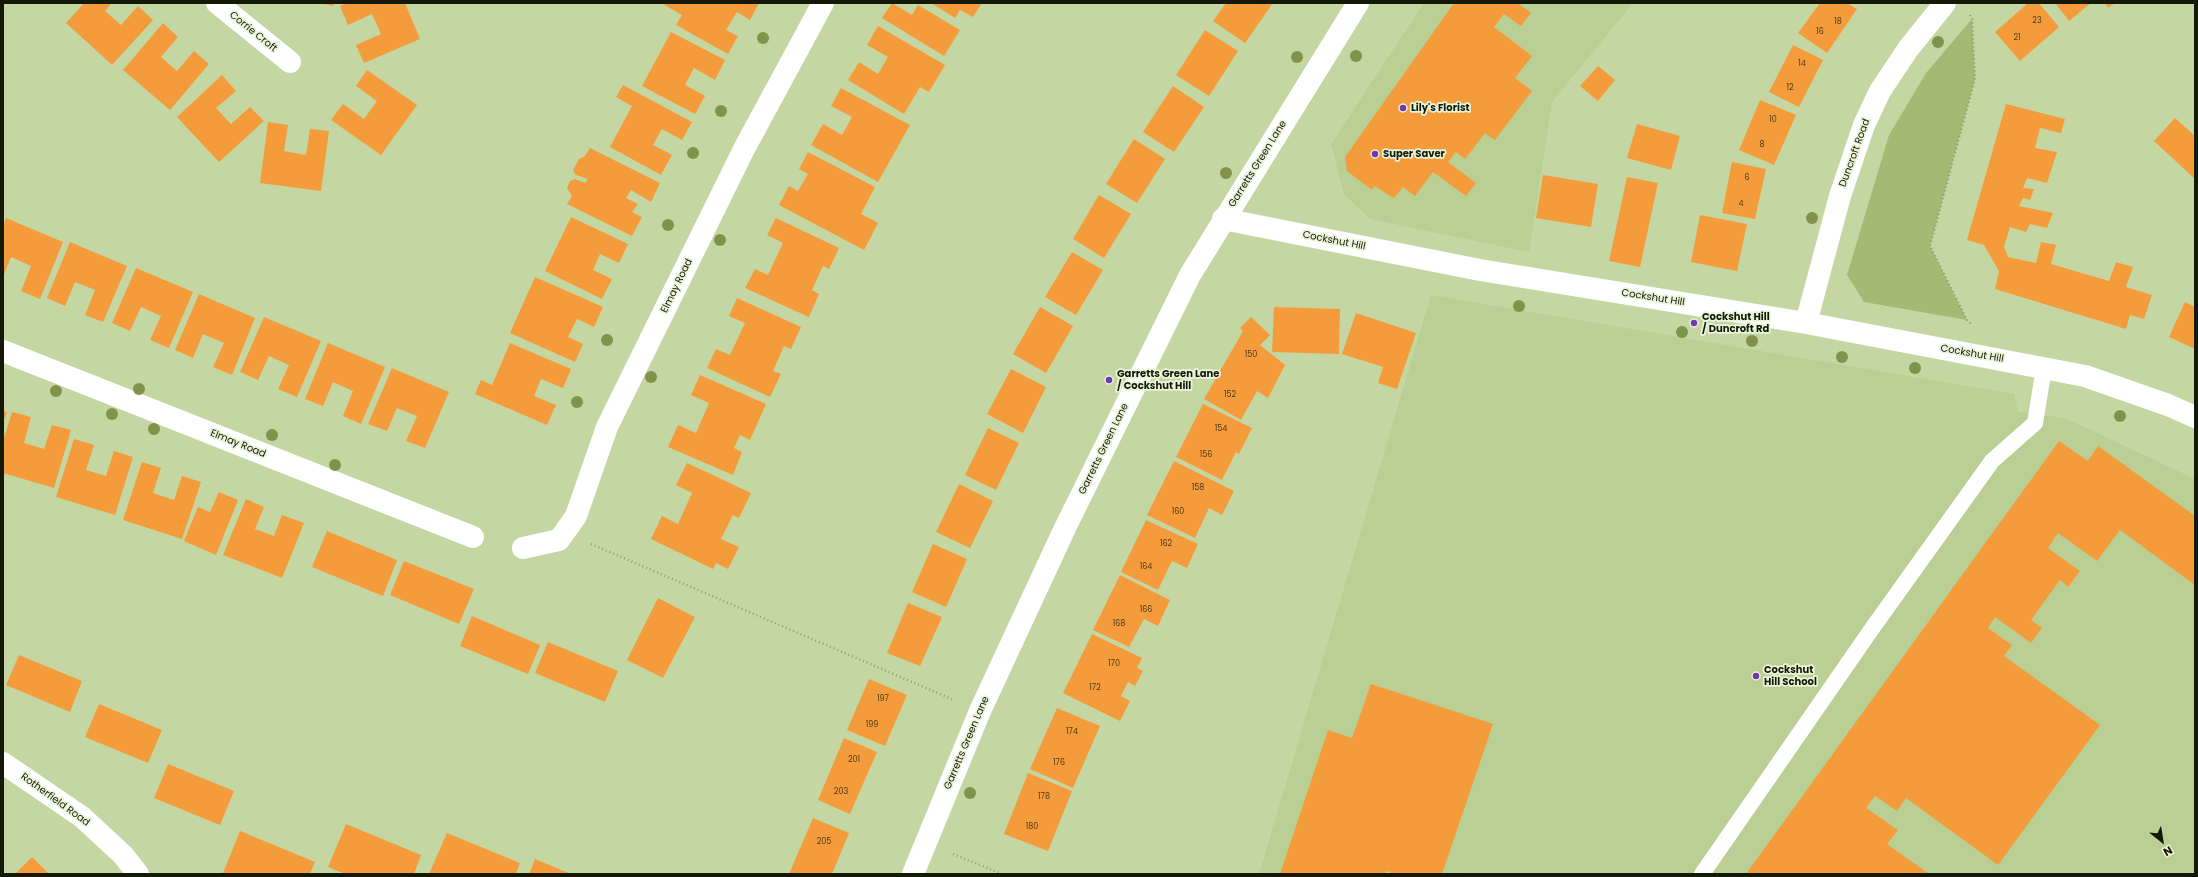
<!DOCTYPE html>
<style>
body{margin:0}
#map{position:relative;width:2198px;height:877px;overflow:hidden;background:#c4d7a2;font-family:Poppins,sans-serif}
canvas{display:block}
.frame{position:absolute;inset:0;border:4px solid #131906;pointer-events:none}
.north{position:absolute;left:2142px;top:821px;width:40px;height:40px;-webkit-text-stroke:3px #eaf4d9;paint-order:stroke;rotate:150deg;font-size:11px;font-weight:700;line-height:16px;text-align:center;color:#131906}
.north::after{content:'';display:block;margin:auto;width:14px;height:18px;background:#131906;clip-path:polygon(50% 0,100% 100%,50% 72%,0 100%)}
</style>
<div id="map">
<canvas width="2198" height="877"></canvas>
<div class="frame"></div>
<div class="north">N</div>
</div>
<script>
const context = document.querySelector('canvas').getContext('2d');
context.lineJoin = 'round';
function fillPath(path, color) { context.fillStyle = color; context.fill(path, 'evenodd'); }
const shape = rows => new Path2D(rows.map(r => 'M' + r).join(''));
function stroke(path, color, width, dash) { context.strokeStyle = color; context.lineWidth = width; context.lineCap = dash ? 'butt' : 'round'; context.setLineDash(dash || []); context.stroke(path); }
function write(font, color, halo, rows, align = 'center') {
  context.font = font + ' Poppins,sans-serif'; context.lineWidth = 3.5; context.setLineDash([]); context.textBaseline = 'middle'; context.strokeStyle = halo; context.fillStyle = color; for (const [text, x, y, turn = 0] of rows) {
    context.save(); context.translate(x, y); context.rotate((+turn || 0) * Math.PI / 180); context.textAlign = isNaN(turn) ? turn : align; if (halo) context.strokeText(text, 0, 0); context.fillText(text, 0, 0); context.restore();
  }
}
fillPath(shape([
 [1424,3,1633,3,1552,102,1529,252,1370,219,1344,194,1331,144],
 [1431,295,2014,394,2018,412,2065,418,2195,479,2195,874,1259,874]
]), '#bacf93');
fillPath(shape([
 [1972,19,1975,79,1930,246,1967,320,1864,302,1847,275,1889,135,1926,73]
]), '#a3ba75');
fillPath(shape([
 [84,3,112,3,105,11,121,25,138,6,153,20,112,65,66,23],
 [319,3,334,3,333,6],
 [347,3,405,3,420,39,364,63,356,45,381,34,372,14,348,25,340,6],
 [661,3,759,3,750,20,737,12,726,30,738,36,728,54,676,25,682,15],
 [892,3,912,15,918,5,960,30,944,56,882,18],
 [931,3,982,3,973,17,960,10,955,18],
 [1226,3,1273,3,1245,43,1213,21],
 [1454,3,1518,3,1531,13,1521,26,1504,14,1494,27,1532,56,1515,78,1532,91,1495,140,1485,133,1465,159,1456,152,1448,162,1476,183,1466,196,1433,172,1415,196,1403,187,1394,198,1374,186,1372,190,1347,171,1345,157],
 [1820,3,1847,3,1857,9,1827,53,1798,33],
 [2028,3,2039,3,2059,27,2020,61,1995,32],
 [2055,3,2091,3,2069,21],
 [2105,3,2115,3,2108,8],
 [163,23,178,37,161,57,177,71,194,51,209,64,170,110,123,70],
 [878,26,945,65,929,92,920,87,904,114,848,80,859,62,878,74,888,57,867,45],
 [1205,30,1238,51,1209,96,1176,75],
 [671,32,725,60,715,80,694,68,685,85,705,96,695,114,642,86],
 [1793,45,1823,60,1799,107,1769,92],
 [1598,66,1615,80,1598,101,1580,86],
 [367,70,417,105,381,155,331,120,343,104,364,119,377,101,356,86],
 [222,75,236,91,216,108,231,124,250,107,264,121,219,162,177,117],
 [623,85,692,122,682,140,662,129,653,145,672,155,661,175,610,147,632,106,616,97],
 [1173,86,1204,107,1174,152,1143,132],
 [841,88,910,125,878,182,811,145,823,124,842,135,852,117,831,106],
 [1760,100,1796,115,1774,165,1739,150],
 [2006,104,2065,119,2061,133,2040,128,2035,148,2057,152,2047,183,2027,178,2023,188,2034,189,2030,200,2023,198,2019,206,2053,213,2047,228,2030,224,2026,232,2010,227,2004,247,2008,257,2036,263,2041,242,2056,245,2051,264,2109,281,2116,262,2133,267,2126,287,2152,295,2144,319,2130,315,2126,329,1995,289,1999,271,1984,245,1967,240],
 [2175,118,2195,136,2195,179,2154,141],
 [268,122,288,125,284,151,306,155,310,129,329,131,321,191,260,183],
 [1637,124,1680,136,1671,170,1627,158],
 [1134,139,1165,159,1137,203,1106,184],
 [590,148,660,183,651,202,631,190,626,198,638,204,632,212,642,217,632,236,567,204,572,196,567,188,570,181,575,179,585,183,588,179,576,175,573,170,579,159,585,156],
 [808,152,875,187,861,214,878,223,864,250,779,205,789,186,798,191,808,174,799,169],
 [1732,162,1766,169,1755,219,1722,213],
 [1543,175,1598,184,1591,227,1536,218],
 [1627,177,1658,183,1640,267,1609,261],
 [1099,195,1131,214,1104,258,1073,239],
 [1700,215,1747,224,1737,271,1691,262],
 [571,217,628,244,619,263,600,254,593,270,612,279,602,299,545,271],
 [6,218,63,242,40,299,21,291,31,266,11,257,3,277,3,226],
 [776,218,839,248,829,269,823,266,812,290,819,294,809,317,745,288,755,269,768,275,783,243,767,235],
 [70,242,127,266,103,322,85,315,95,290,75,282,65,306,47,298],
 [1072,252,1103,270,1076,315,1045,297],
 [136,268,193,292,169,348,150,340,161,316,141,307,130,331,112,323],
 [535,277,603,307,594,327,577,319,568,337,583,344,575,362,510,333],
 [199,294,255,318,232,375,213,367,224,343,203,334,193,358,175,350],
 [737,298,801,327,791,349,784,346,773,371,781,374,770,397,707,368,716,349,730,355,745,323,729,316],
 [2185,302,2195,307,2195,349,2169,337],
 [1040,307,1073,326,1046,373,1013,354],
 [1274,307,1340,309,1339,354,1272,352],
 [1356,313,1416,333,1397,389,1378,383,1383,367,1342,354],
 [264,317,321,341,297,397,278,389,289,365,269,356,258,380,240,372],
 [1251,317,1270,335,1260,345,1285,365,1268,398,1257,391,1241,420,1204,399,1243,331,1240,328],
 [328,343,385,367,361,424,343,416,353,391,333,382,323,406,305,399],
 [510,343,571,369,563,388,541,379,534,396,556,405,547,425,475,394,481,380,492,385],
 [392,368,449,392,425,448,406,441,417,416,397,408,387,431,368,424],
 [1011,369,1046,387,1023,433,987,414],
 [700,375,766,404,750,440,740,435,734,448,742,452,733,475,668,447,678,425,696,433,709,403,691,395],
 [1203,404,1252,428,1239,454,1236,452,1222,480,1176,457],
 [3,411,7,412,3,423],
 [12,412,31,417,24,443,44,449,52,425,71,430,54,488,3,473,3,441],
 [988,428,1019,443,996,490,965,475],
 [74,439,94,445,86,470,106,476,114,451,133,457,115,515,56,497],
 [2059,441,2088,461,2098,446,2195,516,2195,585,2120,530,2097,561,2058,533,2048,548,2080,571,2068,587,2060,580,2031,620,2042,628,2031,643,1995,617,1988,628,2012,645,2004,656,2100,725,1998,865,1906,798,1897,811,1875,796,1866,808,1898,830,1887,844,1929,874,1746,874],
 [1174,461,1234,491,1222,515,1209,508,1195,538,1147,515],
 [142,462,161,468,153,493,174,500,182,476,201,482,182,539,123,520],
 [687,463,751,493,739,518,733,515,721,539,739,547,728,569,716,563,713,569,651,539,662,516,678,524,692,493,676,485],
 [959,484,993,501,970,548,936,532],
 [219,492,238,500,216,555,184,541,198,507,210,512],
 [246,499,264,507,255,529,274,536,282,515,304,523,282,578,223,555],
 [1146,520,1198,544,1187,568,1172,561,1158,590,1121,572],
 [327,531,397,560,383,596,312,567],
 [933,544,967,559,946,607,912,592],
 [404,561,474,589,459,624,390,595],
 [1120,575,1170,600,1158,626,1144,619,1129,647,1093,630],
 [658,598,695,617,663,678,627,660],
 [908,603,942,617,920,666,887,653],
 [472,616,540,645,528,674,460,646],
 [1092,634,1142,658,1137,668,1143,671,1135,686,1128,682,1121,696,1130,701,1120,721,1063,693],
 [548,642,618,671,605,702,535,673],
 [19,655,82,681,70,712,6,685],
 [869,679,907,695,885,746,847,730],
 [1371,684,1493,724,1442,874,1396,874,1386,871,1385,874,1280,874,1328,730,1352,738],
 [99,704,162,730,148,763,85,737],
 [1057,708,1100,726,1073,788,1030,769],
 [844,738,877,752,850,814,818,800],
 [168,764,234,791,220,825,154,798],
 [1028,773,1072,791,1048,851,1004,834],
 [813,818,849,833,832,874,789,874],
 [346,824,421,855,414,874,345,874,328,867],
 [240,831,315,862,310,874,223,873],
 [447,833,520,863,516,874,429,874],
 [32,857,49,874,15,874],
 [535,859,571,874,529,874]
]), '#f49c3c');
stroke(shape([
 [1970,15,1972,19,1975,79,1930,246,1967,320,1972,325],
 [591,544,954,700],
 [953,854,1002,874]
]), '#8d9c71', 2.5, [1, 3]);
stroke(shape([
 [1702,874,1871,630,1992,461,2035,423,2044,368]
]), '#fff', 16);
stroke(shape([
 [217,3,290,62],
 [1223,219,1480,270,1806,323,2085,376,2168,405,2195,417],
 [1806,323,1840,196,1864,125,1880,91,1908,49,1945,3],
 [3,351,473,537],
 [523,548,559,540,576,516,607,427,744,149,823,3],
 [3,763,82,817,123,855,138,874]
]), '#fff', 22);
stroke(shape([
 [913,874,980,711,1065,528,1190,275,1358,3]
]), '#fff', 22);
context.fillStyle = '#7f934b';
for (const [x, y] of [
 [763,38],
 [1938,42],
 [1356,56],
 [1297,57],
 [721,111],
 [693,153],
 [1226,173],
 [1812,218],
 [668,225],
 [720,240],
 [1519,306],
 [1682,332],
 [607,340],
 [1752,341],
 [1842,357],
 [1915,368],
 [651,377],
 [139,389],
 [56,391],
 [577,402],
 [112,414],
 [2120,416],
 [154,429],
 [272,435],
 [335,465],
 [970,793]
]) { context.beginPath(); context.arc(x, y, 6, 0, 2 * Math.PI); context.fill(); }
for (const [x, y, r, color] of [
 [1403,108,4,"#7337ac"],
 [1375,154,4,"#7337ac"],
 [1694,323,4,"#7337ac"],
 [1109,380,4,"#7337ac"],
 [1756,676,4,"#7337ac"]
]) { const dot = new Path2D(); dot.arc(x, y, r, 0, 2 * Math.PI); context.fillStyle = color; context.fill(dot); stroke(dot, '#eaf4d9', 1.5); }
write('8px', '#4b3a14', null, [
 ["23",2037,21],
 ["18",1838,22],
 ["16",1820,32],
 ["21",2017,38],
 ["14",1802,64],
 ["12",1790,88],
 ["10",1773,120],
 ["8",1762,145],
 ["6",1747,178],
 ["4",1741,204],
 ["150",1251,355],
 ["152",1230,395],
 ["154",1221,429],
 ["156",1206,455],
 ["158",1198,488],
 ["160",1178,512],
 ["162",1166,544],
 ["164",1146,567],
 ["166",1146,610],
 ["168",1119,624],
 ["170",1114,664],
 ["172",1095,688],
 ["197",883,699],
 ["199",872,725],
 ["174",1072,732],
 ["201",854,760],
 ["176",1059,763],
 ["203",841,792],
 ["178",1044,797],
 ["180",1032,827],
 ["205",824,842]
]);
write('10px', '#131906', '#eaf4d9', [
 ["Corrie Croft",253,32,39],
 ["Duncroft Road",1855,153,-70],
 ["Garretts Green Lane",1258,164,-58],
 ["Cockshut Hill",1334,241,11],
 ["Elmay Road",677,286,-64],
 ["Cockshut Hill",1653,298,9],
 ["Cockshut Hill",1972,354,10],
 ["Elmay Road",238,444,22],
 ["Garretts Green Lane",1104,449,-64],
 ["Garretts Green Lane",967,743,-67],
 ["Rotherfield Road",55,800,36]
]);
write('bold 10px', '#131906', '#eaf4d9', [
 ["Lily's Florist",1411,108],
 ["Super Saver",1383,154],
 ["Cockshut Hill",1702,317],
 ["/ Duncroft Rd",1702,329],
 ["Garretts Green Lane",1117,374],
 ["/ Cockshut Hill",1117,386],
 ["Cockshut",1764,670],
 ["Hill School",1764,682]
], 'left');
</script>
